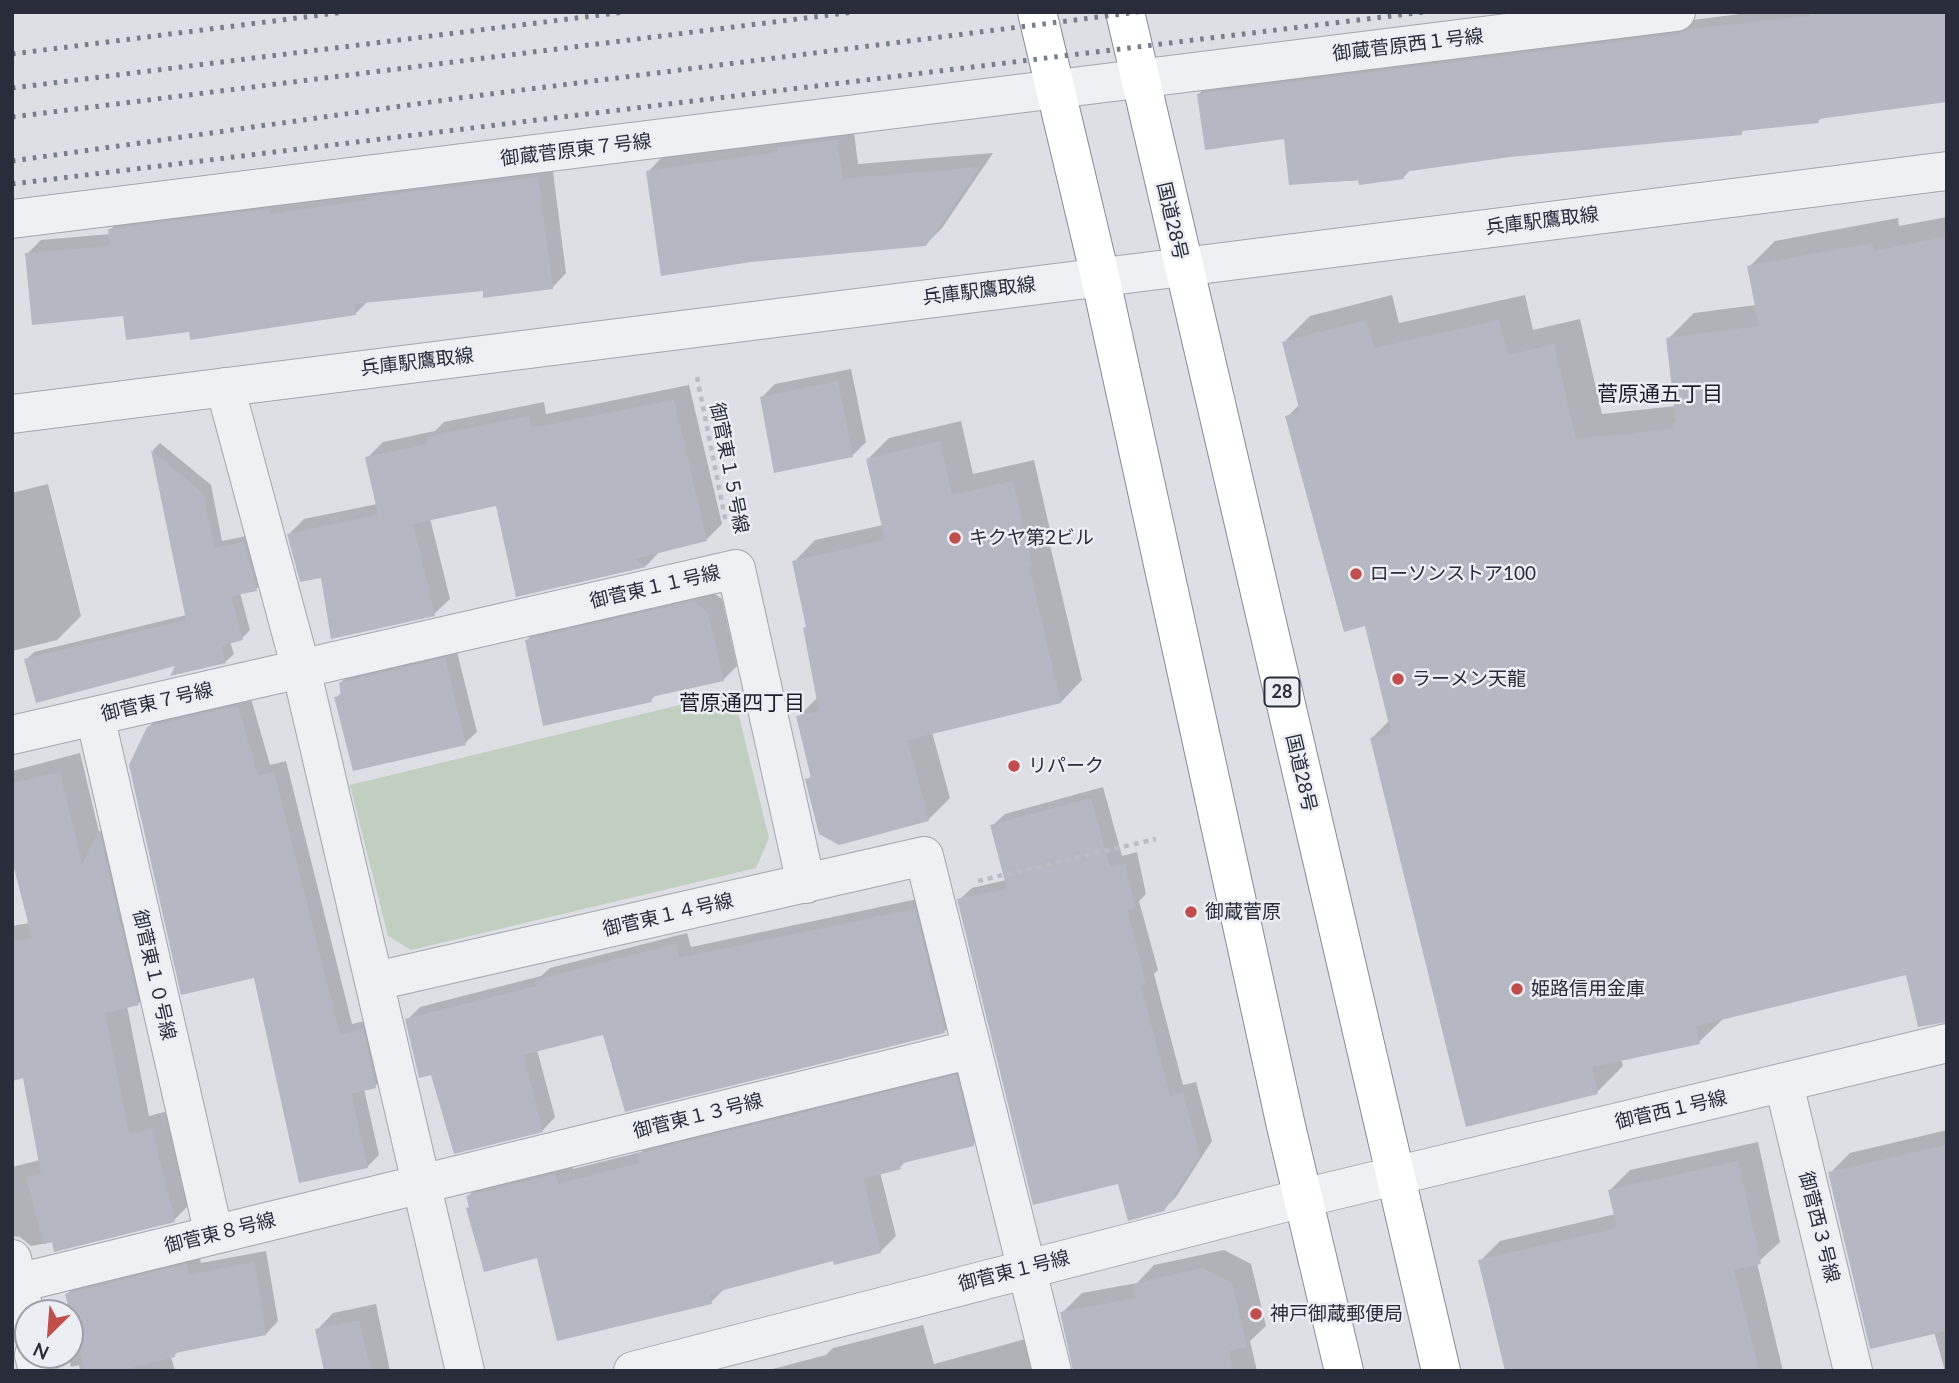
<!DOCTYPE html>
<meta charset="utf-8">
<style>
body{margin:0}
#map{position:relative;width:1959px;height:1383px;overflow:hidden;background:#dddfe5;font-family:Lato,sans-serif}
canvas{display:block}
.frame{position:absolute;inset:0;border:14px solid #282c3b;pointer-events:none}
.north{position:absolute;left:14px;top:1299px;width:70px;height:70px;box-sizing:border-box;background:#eceef3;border:2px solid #9ea0a9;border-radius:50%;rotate:205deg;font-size:19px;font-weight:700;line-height:28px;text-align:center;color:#282c3b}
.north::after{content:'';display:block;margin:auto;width:24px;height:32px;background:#c04e4c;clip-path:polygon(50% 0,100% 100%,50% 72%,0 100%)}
</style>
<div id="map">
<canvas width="1959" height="1383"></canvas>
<div class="frame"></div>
<div class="north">N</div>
</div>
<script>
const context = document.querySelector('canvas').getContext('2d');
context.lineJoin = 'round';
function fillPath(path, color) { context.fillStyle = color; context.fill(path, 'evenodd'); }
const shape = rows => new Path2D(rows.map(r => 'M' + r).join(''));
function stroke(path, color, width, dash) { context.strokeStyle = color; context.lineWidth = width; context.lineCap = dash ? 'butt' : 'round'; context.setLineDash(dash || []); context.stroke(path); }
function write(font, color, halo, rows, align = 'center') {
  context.font = font + ' Lato,"Noto Sans JP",sans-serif'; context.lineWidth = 5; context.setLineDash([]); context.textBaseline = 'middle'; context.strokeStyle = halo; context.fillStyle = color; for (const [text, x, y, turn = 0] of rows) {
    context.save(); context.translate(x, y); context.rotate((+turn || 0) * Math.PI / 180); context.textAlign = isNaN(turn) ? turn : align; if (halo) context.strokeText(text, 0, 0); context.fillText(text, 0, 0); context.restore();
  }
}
fillPath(shape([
 [733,692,769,838,756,868,411,950,388,936,350,785]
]), '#c0cfbf');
fillPath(shape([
 [1755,12,1947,12,1818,121,1745,129,1741,133,1510,155,1411,169,1403,178,1327,182,1285,138,1199,94,1210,82],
 [853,125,858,164,993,153,942,228,926,244,648,172,663,156],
 [552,164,566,273,552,288,484,289,368,301,355,314,190,330,124,314,27,254,41,240,110,234,110,230,124,216],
 [1947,217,1947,994,1907,973,1724,1018,1699,1042,1621,1059,1623,1066,1597,1092,1372,738,1389,721,1366,624,1287,417,1300,404,1284,342,1310,316,1392,295,1399,323,1525,295,1533,330,1580,319,1602,414,1676,406,1668,339,1694,313,1756,305,1749,267,1775,241,1898,218,1899,226],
 [851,369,866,442,852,456,762,397,775,384],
 [689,385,722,524,707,539,660,551,646,566,517,595,498,504,430,518,450,599,434,614,322,576,289,534,304,519,377,504,367,458,383,442,435,431,444,422,544,402,546,414],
 [961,421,973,474,1034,460,1053,543,1050,545,1082,680,1061,702,932,732,950,798,928,820,807,780,812,775,798,717,818,697,808,626,794,562,815,540,883,525,868,459,889,438],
 [160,443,211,485,222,541,252,535,264,581,256,589,240,593,250,630,242,638,230,642,234,654,225,662,26,660,34,652,187,615,153,450],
 [48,484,81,616,57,640,12,651,12,493],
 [707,588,722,599,737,666,723,680,657,694,651,700,527,640,541,626],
 [456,648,477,732,465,743,336,698,342,692,340,683,352,672],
 [250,695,270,765,286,761,352,1024,374,1019,387,1074,375,1086,364,1089,379,1155,367,1167,255,976,148,728,160,715],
 [80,753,99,832,119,812,158,984,138,1004,127,1006,149,1116,172,1110,194,1200,174,1220,31,1246,20,1237,12,1236,12,1167,40,1160,24,1076,12,1079,12,926,30,923,12,855,12,771],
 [1103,787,1122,856,1137,852,1146,894,1139,901,1158,970,1154,974,1183,1085,1196,1082,1212,1141,1176,1197,1163,1210,1119,1182,959,900,972,888,1006,880,992,826,1005,814],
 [927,897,957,1019,945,1031,605,1033,537,1050,555,1117,543,1130,455,1152,432,1073,407,1020,420,1007,541,976,550,968,687,933,691,947],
 [971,1061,988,1129,973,1144,906,1161,900,1167,880,1172,896,1236,880,1252,834,1259,725,1288,711,1302,539,1256,471,1206,468,1196,483,1181,570,1159,573,1169,641,1152,654,1139],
 [1947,1130,1947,1371,1945,1371,1934,1332,1830,1173,1850,1153],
 [1758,1142,1780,1242,1757,1263,1783,1371,1508,1371,1480,1261,1500,1241,1616,1214,1610,1190,1630,1170],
 [1224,1250,1251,1264,1266,1326,1250,1341,1257,1371,1074,1371,1062,1313,1082,1293,1137,1283,1154,1265],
 [266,1251,278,1321,266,1334,181,1350,171,1357,175,1371,80,1371,79,1365,71,1367,68,1355,70,1318,73,1315,67,1294,80,1282,199,1253,201,1263],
 [376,1304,390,1371,325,1371,317,1330,333,1313],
 [923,1325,934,1364,1044,1334,1062,1371,765,1371,826,1355,833,1348]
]), '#0003');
fillPath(shape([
 [1810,12,1947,12,1947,102,1818,119,1819,123,1742,131,1742,135,1510,157,1403,172,1404,179,1359,185,1358,180,1289,185,1284,139,1205,150,1197,94,1679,34,1689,29,1810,16],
 [837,140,843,179,980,167,926,246,751,262,661,276,646,171,778,152,777,148],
 [538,177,553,289,483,298,483,291,354,304,356,315,190,340,189,332,126,340,123,316,32,325,25,253,110,246,108,229,269,209,270,214,367,200,367,197],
 [1947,236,1947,1022,1918,1027,1906,975,1696,1026,1700,1044,1592,1067,1598,1094,1466,1127,1370,738,1391,733,1365,626,1344,632,1285,416,1300,412,1282,342,1366,320,1374,348,1499,320,1508,355,1554,344,1576,439,1674,429,1673,423,1676,422,1666,338,1759,326,1747,266,1872,243,1874,251],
 [838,381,853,457,774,473,760,397],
 [674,400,707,541,635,559,646,567,516,597,496,506,413,524,435,616,331,639,321,578,300,582,287,534,378,515,365,457,428,444,427,437,529,416,531,428],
 [940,441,952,495,1013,481,1032,566,1029,567,1061,703,907,740,929,821,839,845,819,834,805,779,811,778,796,716,819,711,803,628,806,627,792,561,885,540,866,459],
 [151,450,203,493,214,548,244,542,257,591,231,596,243,640,221,646,226,663,170,676,175,666,36,703,24,659,186,620],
 [693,601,708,613,724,681,651,697,652,702,543,726,525,640],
 [445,658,466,745,353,771,334,697,341,696,339,683],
 [238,706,258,776,274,772,340,1035,363,1029,376,1088,351,1094,368,1168,299,1183,254,978,181,995,129,765,147,727],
 [60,772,82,865,99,830,139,1005,105,1013,129,1134,152,1129,175,1222,54,1252,52,1242,44,1244,26,1177,41,1174,23,1078,12,1081,12,941,32,938,12,860,12,783],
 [1091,798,1110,867,1125,864,1135,908,1127,910,1146,984,1141,986,1170,1097,1183,1093,1200,1155,1164,1211,1128,1221,1118,1184,1033,1205,957,899,1007,889,990,825],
 [915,909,945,1033,625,1112,603,1035,523,1055,543,1132,454,1154,431,1075,419,1078,405,1019,537,986,535,980,675,944,679,958],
 [956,1075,974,1146,899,1164,901,1169,863,1179,881,1253,834,1265,833,1261,709,1294,712,1304,557,1341,537,1258,484,1272,466,1208,469,1207,466,1196,555,1174,558,1184,639,1163,637,1154],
 [1947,1145,1947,1331,1870,1349,1828,1172],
 [1738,1161,1761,1264,1734,1270,1759,1371,1505,1371,1478,1260,1617,1228,1608,1190],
 [254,1262,266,1335,175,1353,175,1357,119,1371,85,1371,65,1294,186,1264,189,1275],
 [1203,1268,1232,1283,1247,1347,1229,1351,1233,1371,1073,1371,1060,1312,1136,1298,1133,1284],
 [359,1320,371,1371,324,1371,315,1329]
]), '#b5b8c2');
const minor = shape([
 [12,219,1676,12],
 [225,387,301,669,465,1371],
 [95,716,214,1235],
 [12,735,736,569,806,884],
 [376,981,924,856,1052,1371],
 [1784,1084,1853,1371],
 [12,1259,28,1327],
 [18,1283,972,1049],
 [34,1355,38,1371],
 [633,1371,1303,1198,1947,1043]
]);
const tertiary = shape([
 [12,414,1947,171]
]);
const trunk = shape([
 [1037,12,1100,276,1286,1126,1344,1371],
 [1125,12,1441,1371]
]);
stroke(minor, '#a3a6af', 40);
stroke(tertiary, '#a3a6af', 40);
stroke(trunk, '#868b9b', 40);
stroke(shape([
 [697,377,726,523],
 [978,881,1156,839]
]), '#bbbdc4', 4.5, [5, 5]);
stroke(minor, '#eff0f4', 38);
stroke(tertiary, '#eff0f4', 38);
stroke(trunk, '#fff', 38);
stroke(shape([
 [12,54,345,12],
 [12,88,625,12],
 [12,117,854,12],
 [12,161,459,98,1138,12],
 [12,184,1424,12]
]), '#787d8e', 5, [3.5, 7]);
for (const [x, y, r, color] of [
 [955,538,7,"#c04e4c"],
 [1356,574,7,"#c04e4c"],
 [1398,679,7,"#c04e4c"],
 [1014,766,7,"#c04e4c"],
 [1191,912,7,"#c04e4c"],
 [1517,989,7,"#c04e4c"],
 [1256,1314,7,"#c04e4c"]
]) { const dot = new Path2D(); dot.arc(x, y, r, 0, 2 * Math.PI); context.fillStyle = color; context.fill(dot); stroke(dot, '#eceef3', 2.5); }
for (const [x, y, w] of [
 [1282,692,35]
]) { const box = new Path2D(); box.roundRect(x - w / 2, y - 14.5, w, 29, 5); context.fillStyle = '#eceef3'; context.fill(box); stroke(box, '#282c3b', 2); }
write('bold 18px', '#282c3b', null, [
 ["28",1282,692]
]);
write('19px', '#282c3b', '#eceef3', [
 ["御蔵菅原西１号線",1408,45,-7],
 ["御蔵菅原東７号線",576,150,-7],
 ["国道28号",1172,221,77],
 ["兵庫駅鷹取線",1542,221,-7],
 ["兵庫駅鷹取線",979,291,-7],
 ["兵庫駅鷹取線",417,362,-7],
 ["御菅東１５号線",729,468,79],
 ["御菅東１１号線",655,587,-13],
 ["御菅東７号線",157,702,-13],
 ["国道28号",1301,773,77],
 ["御菅東１４号線",668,915,-13],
 ["御菅東１０号線",154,975,77],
 ["御菅西１号線",1671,1110,-13],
 ["御菅東１３号線",698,1116,-14],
 ["御菅西３号線",1819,1227,76],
 ["御菅東８号線",220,1233,-14],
 ["御菅東１号線",1014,1271,-14]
]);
write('19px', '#282c3b', '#eceef3', [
 ["キクヤ第2ビル",969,538],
 ["ローソンストア100",1370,574],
 ["ラーメン天龍",1412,679],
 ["リパーク",1028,766],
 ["御蔵菅原",1205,912],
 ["姫路信用金庫",1531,989],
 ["神戸御蔵郵便局",1270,1314]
], 'left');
write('21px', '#1a1d2b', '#eceef3', [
 ["菅原通五丁目",1660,394],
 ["菅原通四丁目",742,703]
]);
</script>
